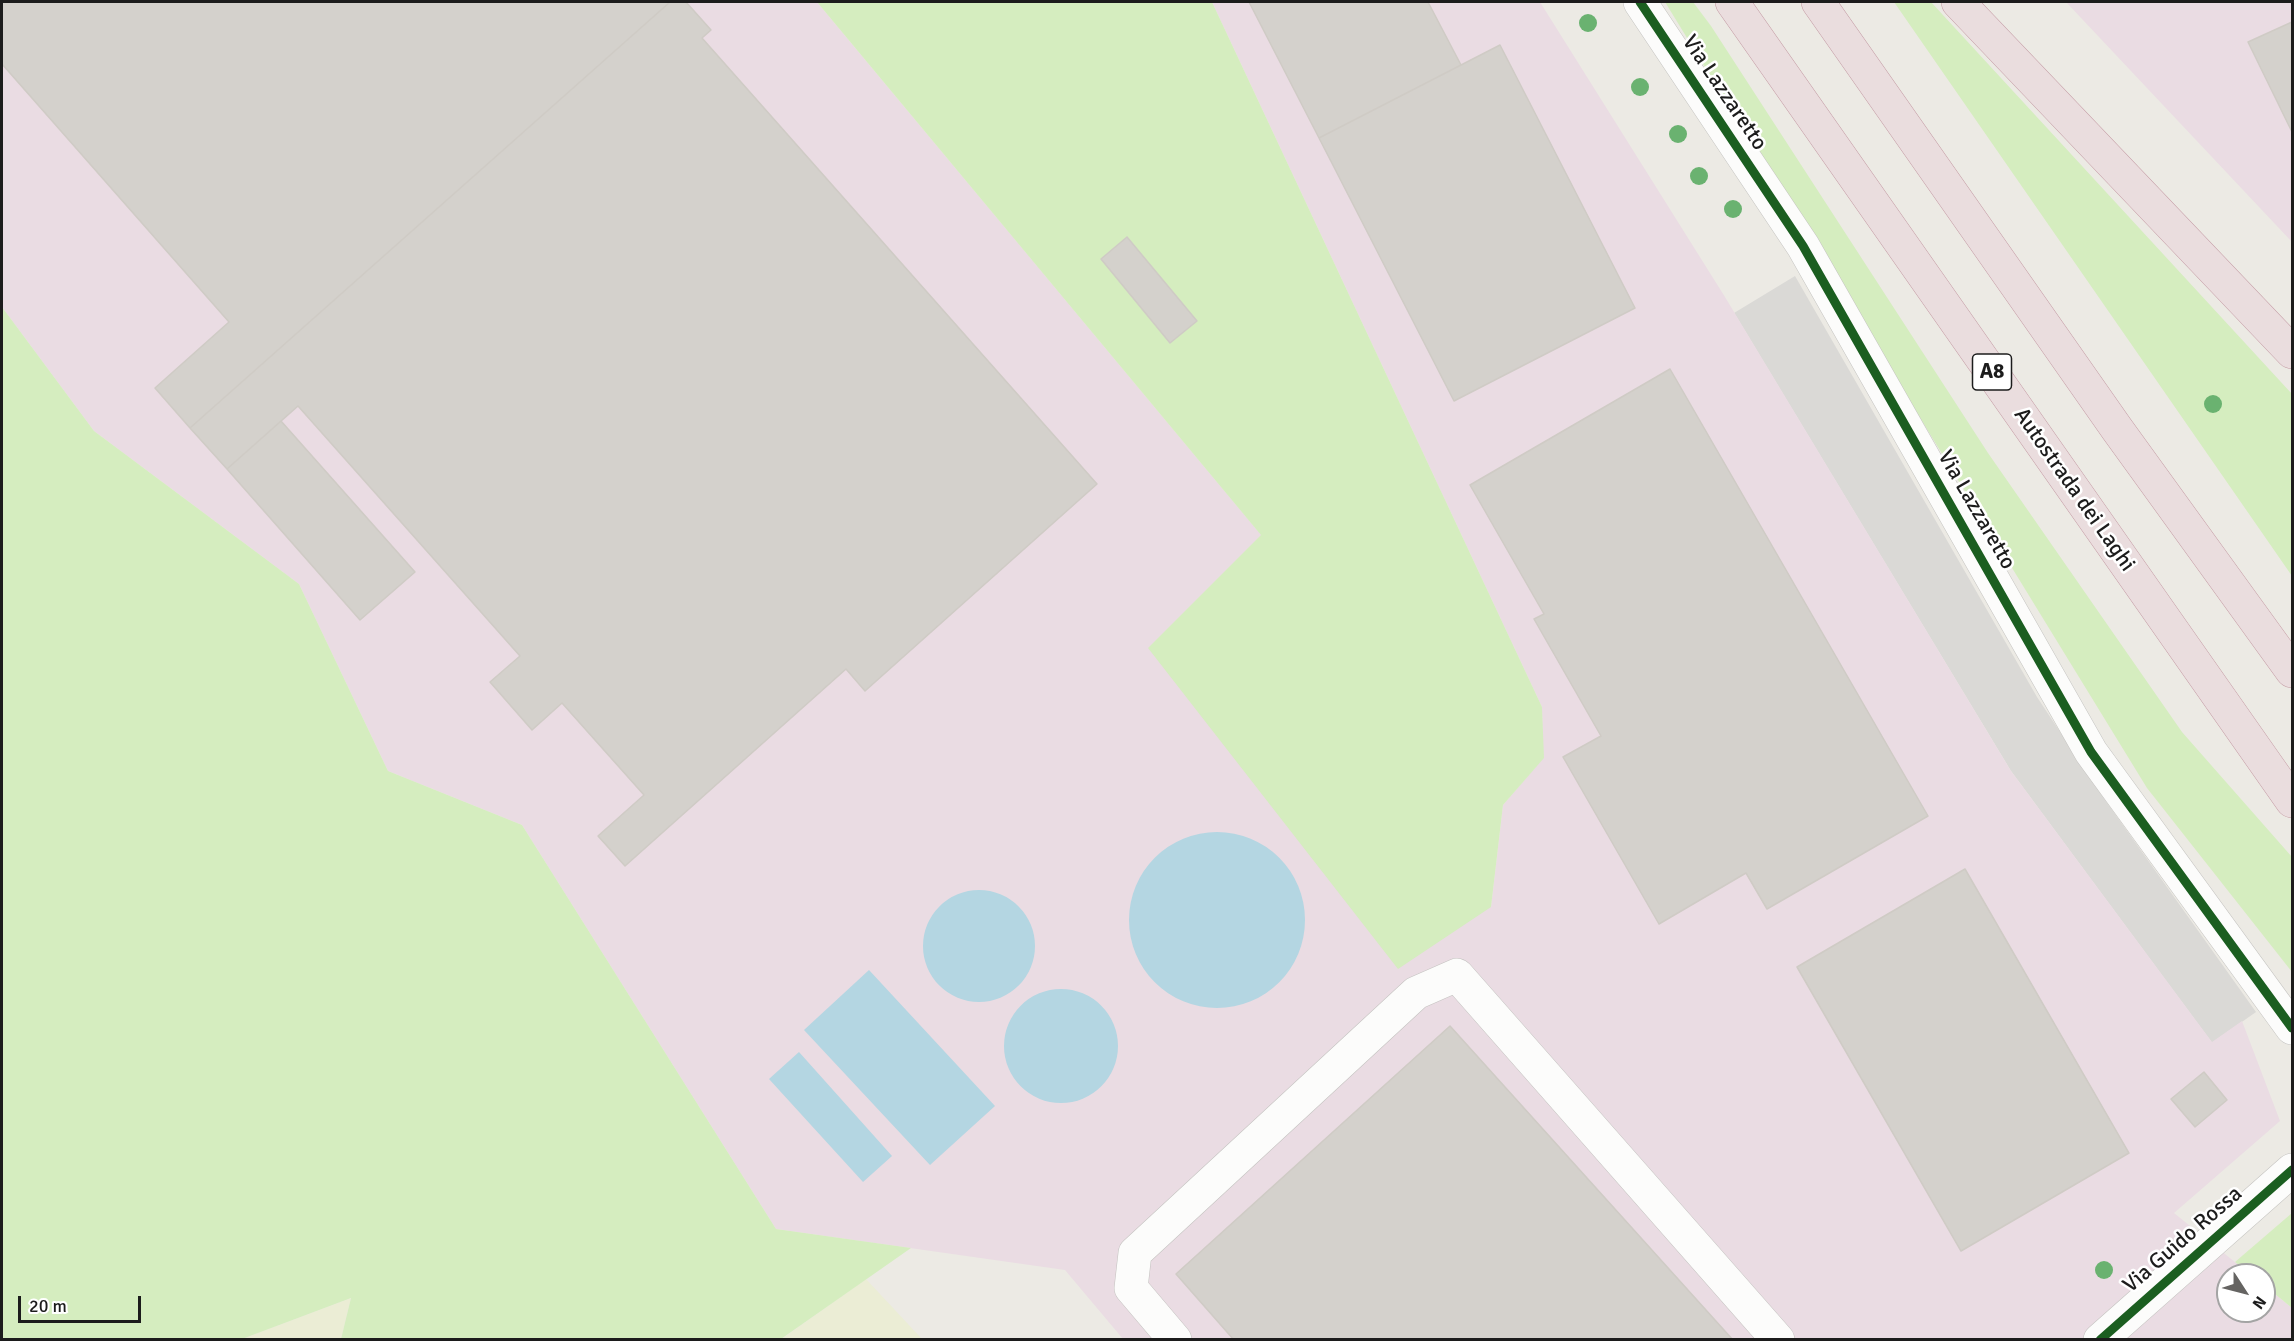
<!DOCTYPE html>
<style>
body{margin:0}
#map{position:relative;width:2294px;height:1341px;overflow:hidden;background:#eceae4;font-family:Signika,sans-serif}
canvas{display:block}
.frame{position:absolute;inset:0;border:3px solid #1c1c1c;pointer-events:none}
.north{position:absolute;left:2216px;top:1263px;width:60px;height:60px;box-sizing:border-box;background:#fff;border:2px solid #a4a4a4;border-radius:50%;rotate:126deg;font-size:16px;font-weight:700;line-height:24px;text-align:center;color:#1c1c1c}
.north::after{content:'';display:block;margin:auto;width:21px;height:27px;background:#656462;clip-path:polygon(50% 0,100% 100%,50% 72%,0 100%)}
.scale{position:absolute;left:18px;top:1296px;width:123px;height:27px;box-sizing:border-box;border:3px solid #1c1c1c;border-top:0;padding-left:8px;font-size:18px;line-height:21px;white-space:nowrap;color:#1c1c1c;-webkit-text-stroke:4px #fff;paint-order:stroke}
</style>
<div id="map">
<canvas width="2294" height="1341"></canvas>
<div class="frame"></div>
<div class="north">N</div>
<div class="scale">20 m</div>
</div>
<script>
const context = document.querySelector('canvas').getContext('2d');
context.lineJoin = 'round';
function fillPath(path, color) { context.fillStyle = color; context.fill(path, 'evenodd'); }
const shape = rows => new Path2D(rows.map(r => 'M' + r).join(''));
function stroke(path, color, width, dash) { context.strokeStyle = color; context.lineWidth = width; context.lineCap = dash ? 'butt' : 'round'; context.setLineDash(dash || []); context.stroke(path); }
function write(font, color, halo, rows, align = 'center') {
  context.font = font + ' Signika,sans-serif'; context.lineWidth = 5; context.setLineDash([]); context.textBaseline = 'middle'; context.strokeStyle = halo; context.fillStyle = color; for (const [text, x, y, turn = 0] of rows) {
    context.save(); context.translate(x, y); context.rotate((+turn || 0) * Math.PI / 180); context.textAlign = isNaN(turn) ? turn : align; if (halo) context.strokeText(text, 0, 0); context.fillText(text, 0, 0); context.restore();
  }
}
fillPath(shape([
 [1795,276,2037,697,2105,800,2256,1012,2212,1043,2011,771,1734,313]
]), '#dad9d6');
fillPath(shape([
 [2,2,817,2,1262,536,1491,907,1503,805,1543,758,1542,707,1212,2,1540,2,1725,297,2011,771,2212,1042,2242,1021,2280,1121,2174,1213,2251,1275,2228,1275,2228,1311,2264,1311,2264,1285,2292,1308,2292,1339,1123,1339,1065,1270,776,1229,522,825,388,771,299,584,94,431,2,307],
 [2066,2,2292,2,2292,242]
]), '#eadce3');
fillPath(shape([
 [866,1279,922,1339,781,1340,783,1338],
 [351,1298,341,1339,242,1339]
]), '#ebedd5');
fillPath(shape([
 [817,2,1212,2,1542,707,1544,758,1503,805,1491,907,1398,969,1148,648,1261,535],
 [1665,2,1693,2,1711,26,1988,453,2182,732,2292,857,2292,972,2147,788],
 [1894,2,1931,2,2292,394,2292,576],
 [2,307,94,431,299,584,388,771,522,825,776,1229,911,1248,781,1339,341,1339,351,1298,242,1339,2,1339],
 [2292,1213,2292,1308,2264,1285,2264,1275,2251,1275,2235,1262]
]), '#d5edbf');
fillPath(shape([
 '1129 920a88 88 0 1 1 176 0a88 88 0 1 1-176 0Z',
 '923 946a56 56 0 1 1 112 0a56 56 0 1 1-112 0Z',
 [869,970,995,1106,930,1165,804,1030],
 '1004 1046a57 57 0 1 1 114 0a57 57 0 1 1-114 0Z',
 [799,1052,892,1156,863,1182,769,1079]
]), '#b4d6e2');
const building = shape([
 [2,2,670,2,190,428,155,388,229,322,2,64,2,2],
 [670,2,686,2,711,30,702,38,1097,484,865,691,846,669,625,866,598,836,644,795,562,703,532,730,490,682,520,656,298,406,227,469,190,428,670,2],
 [1249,2,1428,2,1461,65,1319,138,1249,2],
 [2292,22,2292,132,2248,42,2292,22],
 [1500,45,1635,308,1454,401,1319,138,1500,45],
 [1127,237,1197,321,1170,343,1101,259,1127,237],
 [1670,369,1928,816,1767,909,1746,873,1659,924,1563,757,1601,736,1534,619,1544,614,1470,485,1670,369],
 [281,421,415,572,360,620,227,469,281,421],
 [1965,869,2129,1153,1961,1251,1797,967,1965,869],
 [1450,1026,1733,1340,1234,1340,1176,1274,1450,1026],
 [2204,1072,2227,1100,2195,1127,2171,1099,2204,1072]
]);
fillPath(building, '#d4d1cc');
stroke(building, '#cfcbc5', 1.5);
const minor = shape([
 [1640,2,1803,246,2091,752,2292,1028],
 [1175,1340,1131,1288,1135,1253,1416,993,1457,975,1778,1340],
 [2100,1340,2292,1170]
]);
const highway = shape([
 [1732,2,2292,801],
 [1818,2,2117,429,2292,671],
 [1958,2,2292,352]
]);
stroke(minor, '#c4c3c0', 34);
stroke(highway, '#c39aa3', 34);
stroke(minor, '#fcfcfb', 33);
stroke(highway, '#eaddde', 33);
stroke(shape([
 [1640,2,1803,246,2091,752,2292,1028],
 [2100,1340,2292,1170]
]), '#1b5e20', 9);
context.fillStyle = '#6ab270';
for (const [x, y] of [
 [1588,23],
 [1640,87],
 [1678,134],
 [1699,176],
 [1733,209],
 [2213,404],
 [2104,1270]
]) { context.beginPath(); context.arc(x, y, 9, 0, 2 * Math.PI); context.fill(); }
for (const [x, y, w] of [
 [1992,372,39]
]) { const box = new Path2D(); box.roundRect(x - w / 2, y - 18, w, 36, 4.5); context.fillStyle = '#fff'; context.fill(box); stroke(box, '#1c1c1c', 1.5); }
write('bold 21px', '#1c1c1c', null, [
 ["A8",1992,372]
]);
write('22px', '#1c1c1c', '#fff', [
 ["Via Lazzaretto",1724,93,56],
 ["Autostrada dei Laghi",2074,490,55],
 ["Via Lazzaretto",1976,510,60],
 ["Via Guido Rossa",2183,1240,-41]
]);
</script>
